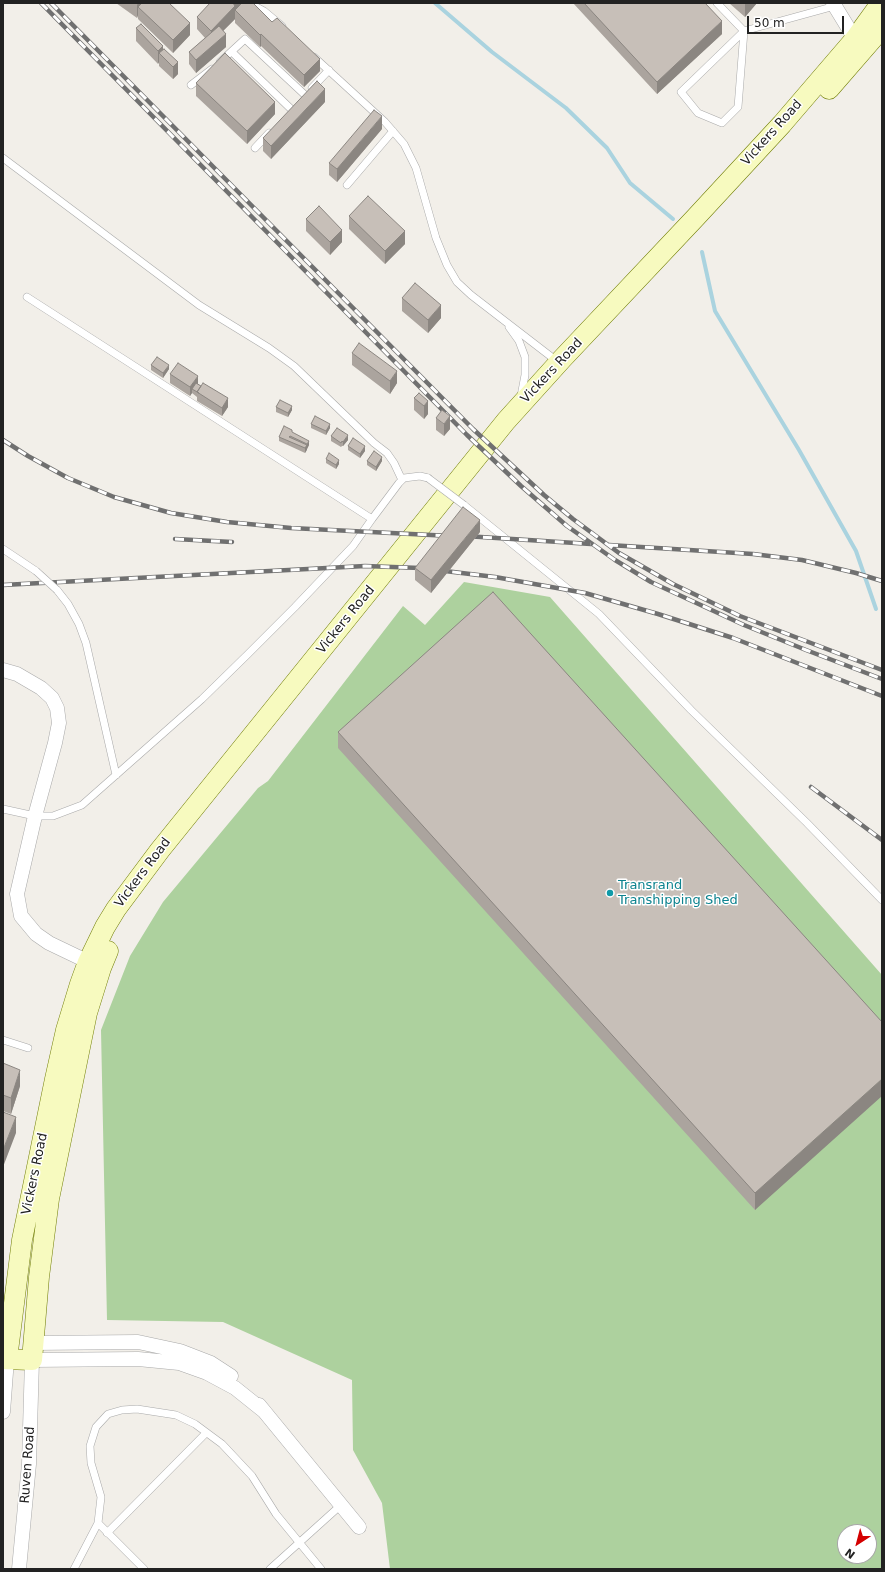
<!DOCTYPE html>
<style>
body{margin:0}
#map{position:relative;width:885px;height:1572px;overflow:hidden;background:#f2efe9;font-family:"DejaVu Sans",sans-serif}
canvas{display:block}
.frame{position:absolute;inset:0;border:4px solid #222;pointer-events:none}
.north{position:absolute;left:837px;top:1524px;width:40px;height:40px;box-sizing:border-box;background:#fff;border:1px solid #a7a7a7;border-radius:50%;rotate:216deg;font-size:11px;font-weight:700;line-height:16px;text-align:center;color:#222}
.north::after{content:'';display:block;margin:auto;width:14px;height:18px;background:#d40000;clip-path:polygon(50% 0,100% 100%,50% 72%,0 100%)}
.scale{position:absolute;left:747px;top:16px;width:97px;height:18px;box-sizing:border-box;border:2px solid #222;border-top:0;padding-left:5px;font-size:12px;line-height:14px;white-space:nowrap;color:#222;-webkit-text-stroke:3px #fff;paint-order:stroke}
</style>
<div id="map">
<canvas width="885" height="1572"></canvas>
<div class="frame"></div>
<div class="north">N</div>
<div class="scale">50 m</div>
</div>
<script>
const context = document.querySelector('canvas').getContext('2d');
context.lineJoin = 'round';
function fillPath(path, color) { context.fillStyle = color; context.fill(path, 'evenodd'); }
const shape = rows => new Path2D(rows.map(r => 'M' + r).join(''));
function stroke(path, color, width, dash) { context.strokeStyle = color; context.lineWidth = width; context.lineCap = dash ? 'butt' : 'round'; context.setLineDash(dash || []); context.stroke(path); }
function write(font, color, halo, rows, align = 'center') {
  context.font = font + ' "DejaVu Sans",sans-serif'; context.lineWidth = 3; context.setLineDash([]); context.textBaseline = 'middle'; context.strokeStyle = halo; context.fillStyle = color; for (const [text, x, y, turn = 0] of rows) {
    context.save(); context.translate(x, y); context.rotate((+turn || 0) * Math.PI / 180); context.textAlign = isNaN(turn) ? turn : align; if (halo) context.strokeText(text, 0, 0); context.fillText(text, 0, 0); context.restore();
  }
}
fillPath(shape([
 [464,582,550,597,882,975,882,1569,390,1569,382,1503,353,1450,352,1380,223,1322,107,1320,101,1030,130,956,163,902,258,788,268,781,403,606,425,625],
 [845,1532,869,1532,869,1556,845,1556]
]), '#add19e');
stroke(shape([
 [435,3,492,52,566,108,607,148,630,183,673,219],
 [702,252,715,311,799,450,856,551,876,609]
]), '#aad3df', 4);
const lane = shape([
 [249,3,264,11,282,26],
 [717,3,744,31,738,107,722,123,698,113,681,92,744,31,835,6],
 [232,52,291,109],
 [314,57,385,122,404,144,416,168,436,238,447,265,457,282,471,295,558,362],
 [220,62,245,39,305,95],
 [191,85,212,69],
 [312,88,329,70],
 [255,148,269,133],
 [3,158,199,305,269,348,294,366,374,443,387,453,394,463,402,480],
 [347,185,393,131],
 [27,297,372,519,399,483,404,478,420,476,428,478],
 [509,327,519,341,525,357,525,375,521,396],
 [464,505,599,614,691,710,807,823,882,900],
 [3,549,36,571],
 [57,590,68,604,79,624,86,643,116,775],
 [3,809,35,816,53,816,82,805,202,699,248,654,295,607,353,546,372,519],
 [3,1040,28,1048],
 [98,1523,144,1569],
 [107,1533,206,1433],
 [74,1569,98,1523,101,1497,91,1463,90,1446,96,1427,108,1414,122,1410,137,1409,176,1415,195,1424,222,1444,252,1476,276,1514,321,1569],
 [270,1569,341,1505]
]);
const street = shape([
 [833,3,855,39,861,44],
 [3,670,17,674,41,688,52,698,57,708,59,723,55,743,35,816,17,894,21,916,36,934,49,943,97,966],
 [33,1343,138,1342,180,1351,211,1363,231,1376],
 [259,1405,359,1527],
 [3,1412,7,1359],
 [19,1569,29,1464,32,1360,138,1359,179,1363,207,1373,235,1388,265,1412]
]);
const secondary = shape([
 [829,89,882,28],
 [3,1359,32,1360,39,1277,49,1199,87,1013,101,968,108,951],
 [7,1359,22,1240,55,1079,66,1030,80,984,88,962,105,927,116,909,160,850,506,421,562,359,696,217,782,124,855,39,881,3]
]);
stroke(lane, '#a9a9a9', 8);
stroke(street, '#a9a9a9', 15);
stroke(secondary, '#707d05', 21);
stroke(lane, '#fff', 7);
stroke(street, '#fff', 14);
stroke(secondary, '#f7fabf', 20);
const rail = shape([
 [41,3,467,435,521,486,567,526,615,560,651,582,744,625,806,650,882,679],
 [51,3,473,429,544,495,573,519,619,553,673,584,740,616,882,670],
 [3,440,28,456,68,478,114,497,171,513,227,522,291,528,451,536],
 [465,536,591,544],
 [175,539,232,542],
 [609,545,753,554,802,560,856,573,882,581],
 [3,585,365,566,420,568,495,577,585,593,658,614,733,638,882,696],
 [811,787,882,840]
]);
stroke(rail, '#707070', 4.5);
stroke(rail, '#fff', 3, [9]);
const laneBridge = shape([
 [428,478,464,505],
 [36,571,57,590]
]);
stroke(laneBridge, '#a9a9a9', 8, []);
stroke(laneBridge, '#fff', 7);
fillPath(shape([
 [116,3,169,3,190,35,173,53,138,19,138,15,137,18],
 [240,3,240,5,320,71,304,87,261,46,260,47,235,23,235,19,223,31,226,47,196,73,189,64,189,52,205,38,197,29,197,17],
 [573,3,705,3,722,34,657,94],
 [729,3,757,3,745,17],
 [136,28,163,50,178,74,173,79,159,66,159,62,158,64,136,41],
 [196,83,275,114,247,144,196,96],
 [325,102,271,159,263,151,263,138],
 [382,129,337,182,329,175,329,163],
 [349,216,405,244,385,264,349,229],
 [306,219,342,242,330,255,306,231],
 [402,298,441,318,428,333,402,311],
 [352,353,397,383,390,394,352,365],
 [151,365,169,369,163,378,151,370],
 [170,374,198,384,228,407,222,416,197,401,197,397,192,393,190,396,170,383],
 [414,398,428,401,428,414,424,419,414,410],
 [276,407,292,410,288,417,276,412],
 [436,418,450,429,444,436,436,430],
 [311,424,330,428,326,435,311,428],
 [292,433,309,445,307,449,307,448,305,453,279,441,279,437],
 [331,436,348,440,343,446,342,446,341,447,331,441],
 [348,446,365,451,360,458,348,450],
 [326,459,339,464,336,469,326,463],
 [367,461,382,461,376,471,367,465],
 [480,532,431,593,415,580,415,568],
 [338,732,882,1022,755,1210,338,748],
 [3,1063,20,1086,11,1114,3,1111]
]), '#aba49e');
fillPath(shape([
 [138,3,143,3,138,7,138,15,137,18,137,5],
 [233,3,240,3,240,8,235,10,235,19,211,43,211,31],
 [746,3,757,3,745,17,745,4],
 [722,21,722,34,657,94,657,82],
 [190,23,190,35,173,53,173,40],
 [226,34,226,47,196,73,196,60],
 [261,34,261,46,260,47,260,35],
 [163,46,163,57,159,53,159,62,158,64,158,51],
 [320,59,320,71,304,87,304,75],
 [178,62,178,74,173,79,173,67],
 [325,89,325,102,271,159,271,146],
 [275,102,275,114,247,144,247,131],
 [382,116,382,129,337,182,337,169],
 [342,230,342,242,330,255,330,242],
 [405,231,405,244,385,264,385,251],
 [441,305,441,318,428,333,428,320],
 [169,365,169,369,163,378,163,373],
 [397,371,397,383,390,394,390,381],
 [198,376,198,385,192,389,192,393,190,396,190,387],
 [228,398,228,407,222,416,222,408],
 [428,401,428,414,424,419,424,406],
 [292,406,292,410,288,417,288,413],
 [450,416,450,429,444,436,444,424],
 [330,424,330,428,326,435,326,431],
 [348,435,348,440,343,446,343,442],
 [309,441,309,445,307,449,307,444],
 [307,445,307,450,305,453,305,448],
 [365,446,365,451,360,458,360,454],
 [382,457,382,461,376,471,376,467],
 [339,460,339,464,336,469,336,465],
 [480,520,480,532,431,593,431,580],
 [20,1070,20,1086,11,1114,11,1098],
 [882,1079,882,1096,755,1210,755,1193],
 [16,1117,16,1133,3,1167,3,1150]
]), '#8b8681');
const building = shape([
 [142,3,169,3,190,23,173,40,138,7,142,3],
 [210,3,233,3,235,6,211,31,197,17,210,3],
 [242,3,253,3,272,22,277,18,320,59,304,75,261,34,260,35,235,10,242,3],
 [584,3,705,3,722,21,657,82,584,3],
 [141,24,163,46,158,51,136,28,141,24],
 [219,26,226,34,196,60,189,52,219,26],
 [164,49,178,62,173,67,159,53,164,49],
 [225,53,275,102,247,131,196,83,225,53],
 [317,81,325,89,271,146,263,138,317,81],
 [374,110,382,116,337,169,329,163,374,110],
 [368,196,405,231,385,251,349,216,368,196],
 [319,206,342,230,330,242,306,219,319,206],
 [415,283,441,305,428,320,402,298,415,283],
 [359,343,397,371,390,381,352,353,359,343],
 [157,357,169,365,163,373,151,365,157,357],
 [178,363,198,376,190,387,170,374,178,363],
 [196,383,201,386,197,392,199,393,192,389,196,383],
 [203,383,228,398,222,408,197,392,203,383],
 [419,393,428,401,424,406,414,398,419,393],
 [280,400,292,406,288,413,276,407,280,400],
 [442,410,450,416,444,424,436,418,442,410],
 [315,416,330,424,326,431,311,424,315,416],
 [284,426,292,430,292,432,309,441,307,444,290,436,289,437,307,445,305,448,279,437,284,426],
 [337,428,348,435,343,442,342,441,341,443,331,436,337,428],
 [353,438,365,446,360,454,348,446,353,438],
 [374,451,382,457,376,467,367,461,374,451],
 [329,453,339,460,336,465,326,459,329,453],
 [463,507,480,520,431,580,415,568,463,507],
 [493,592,882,1022,882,1079,755,1193,338,732,493,592],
 [3,1063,20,1070,11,1098,3,1095,3,1063],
 [3,1112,16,1117,3,1150,3,1112]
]);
fillPath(building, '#c7bfb8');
stroke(building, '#8b8681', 1);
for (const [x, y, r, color] of [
 [610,893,4,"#0f9aa8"]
]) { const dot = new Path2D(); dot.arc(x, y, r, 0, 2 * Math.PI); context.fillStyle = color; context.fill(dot); stroke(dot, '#fff', 1.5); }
write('13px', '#222', '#fff', [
 ["Vickers Road",772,133,-48],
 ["Vickers Road",552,371,-47],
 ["Vickers Road",346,620,-51],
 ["Vickers Road",143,873,-53],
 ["Vickers Road",35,1174,-78],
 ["Ruven Road",28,1465,-86]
]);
write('13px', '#0d838f', '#fff', [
 ["Transrand",618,886],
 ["Transhipping Shed",618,901]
], 'left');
</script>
